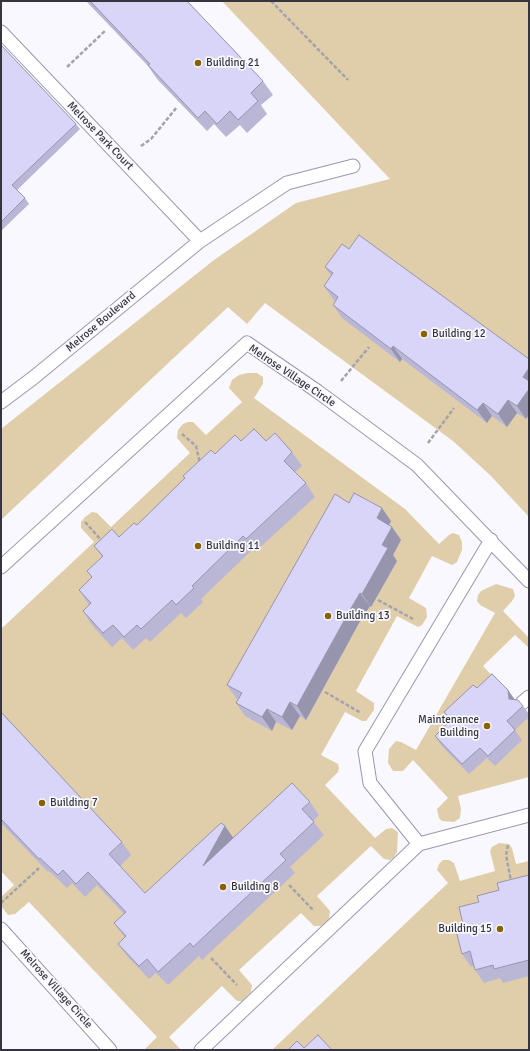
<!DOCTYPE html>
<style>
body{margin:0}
#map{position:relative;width:530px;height:1051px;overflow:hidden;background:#f8f8fe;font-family:Signika,sans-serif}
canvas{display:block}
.frame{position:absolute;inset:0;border:2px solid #36353f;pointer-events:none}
</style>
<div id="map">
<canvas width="530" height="1051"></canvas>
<div class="frame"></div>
</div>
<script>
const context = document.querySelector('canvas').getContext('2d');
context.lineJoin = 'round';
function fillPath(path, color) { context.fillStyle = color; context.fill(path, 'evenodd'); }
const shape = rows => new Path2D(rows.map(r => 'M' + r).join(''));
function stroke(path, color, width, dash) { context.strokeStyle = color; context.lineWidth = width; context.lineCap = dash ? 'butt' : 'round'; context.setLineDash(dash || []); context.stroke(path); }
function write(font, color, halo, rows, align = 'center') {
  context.font = font + ' Signika,sans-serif'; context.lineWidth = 3.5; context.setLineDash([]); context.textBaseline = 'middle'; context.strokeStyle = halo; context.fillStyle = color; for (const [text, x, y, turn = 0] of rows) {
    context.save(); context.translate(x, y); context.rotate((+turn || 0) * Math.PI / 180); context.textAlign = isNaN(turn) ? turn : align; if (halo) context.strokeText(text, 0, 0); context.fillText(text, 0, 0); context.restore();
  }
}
fillPath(shape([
 [222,1,529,1,529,517,491,476,453,441,265,303,247,324,228,307,1,520,1,429,214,260,296,203,390,179],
 [248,373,257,373,263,377,263,384,254,398,405,509,439,544,449,535,453,533,459,535,462,542,462,550,457,562,452,565,432,556,409,598,426,608,427,617,422,625,418,627,397,616,356,691,374,703,374,710,366,721,362,721,345,712,321,755,338,764,339,768,338,772,325,785,375,838,386,829,392,828,398,832,397,852,394,857,390,860,384,859,371,846,317,896,330,911,329,919,321,926,314,926,301,913,239,970,252,985,251,992,242,1001,237,1001,222,986,169,1037,181,1050,144,1050,157,1037,29,902,15,914,8,915,1,906,2,896,14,885,1,871,1,629,94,542,81,528,81,522,85,517,92,512,97,513,111,527,190,453,177,438,178,430,183,424,188,422,193,422,206,435,242,402,229,388,232,380,239,375],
 [496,584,513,589,515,596,512,601,503,611,529,638,529,648,515,635,483,666,529,714,529,777,458,796,461,809,460,818,454,822,442,821,439,818,437,809,448,798,413,760,403,771,393,771,388,763,389,749,396,741,401,742,416,750,495,613,480,605,477,601,478,595,481,591],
 [499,843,509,844,512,848,516,864,529,861,529,1050,272,1050,448,883,437,870,439,864,443,860,449,860,454,863,460,881,495,871,490,851,492,847]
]), '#e0ceab');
const lane = shape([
 [1,32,200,241],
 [1,402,33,378,200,241,287,183,353,166],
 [1,567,247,343,317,391,417,465,529,581],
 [522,703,529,697],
 [419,844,370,783,365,751,491,540],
 [1,929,110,1050],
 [201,1050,419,844,529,815]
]);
stroke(lane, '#9a98b1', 15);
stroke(shape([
 [271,1,348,80],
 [67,67,106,30],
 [141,146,151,139,177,107],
 [341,381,369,347],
 [182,434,196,446,200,463],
 [428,443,454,408],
 [85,522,102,541],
 [378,600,415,620],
 [325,692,361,713],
 [508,845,506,855,511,881],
 [289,885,314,911],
 [1,903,39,868],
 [211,958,237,985]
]), '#a4a3ab', 2.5, [4, 2]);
stroke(lane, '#fff', 13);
fillPath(shape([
 [86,1,187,1,263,81,273,95,261,105,267,114,247,133,240,125,226,137,214,124,207,131,157,79,148,66],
 [1,45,76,124,80,129,17,190,25,198,29,204,1,231],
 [349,249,529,359,526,419,517,413,507,427,492,416,487,423,402,359,400,362,342,318,333,305,335,301,333,299,324,286,331,276,325,267],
 [241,441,266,441,292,452,302,466,295,472,306,483,315,497,255,552,253,549,201,599,203,602,186,618,181,613,150,642,146,638,133,650,122,638,112,647,92,625,83,611,89,605,79,590,92,578,87,571,102,557,94,546,119,537,137,525,184,479,183,476,215,454],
 [349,503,391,521,389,525,392,527,401,540,393,555,397,561,371,607,370,606,359,623,306,720,300,716,292,730,276,722,272,731,245,716,236,703,238,699,236,698,227,685],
 [477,688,508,690,514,700,523,706,529,714,529,717,515,730,522,740,495,766,487,758,469,774,442,746,435,736,450,722,444,712],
 [1,712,122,842,131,855,120,866,145,893,225,826,233,838,310,802,319,815,313,821,324,835,290,867,295,873,202,960,199,956,168,985,156,973,149,979,128,957,118,944,125,938,114,923,124,914,97,885,85,897,72,883,67,888,49,871,48,872,1,823],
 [529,875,529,976,503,983,500,978,484,983,475,970,474,966,471,967,462,954,463,924,479,902,499,890]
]), '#bab7d6');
fillPath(shape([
 [393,346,402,359,400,362,391,349],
 [529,368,529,385,523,377],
 [529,389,529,415,526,419,517,406],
 [508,400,517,413,507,427,498,414],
 [483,403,492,416,487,423,477,410],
 [382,508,391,521,386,531,377,518],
 [392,527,401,540,393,555,397,561,371,607,362,594,382,545],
 [360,593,370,606,359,623,306,720,297,706,350,610],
 [508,690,515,700,509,699],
 [290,702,300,716,292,730,282,717],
 [267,709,276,722,272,731,262,717],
 [225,826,234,839,203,866]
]), '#9795ae');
const building = shape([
 [90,1,187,1,263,81,251,93,258,101,238,120,230,111,217,124,205,111,198,118,148,65,150,64,90,1],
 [1,45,76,124,12,185,25,198,1,222,1,45],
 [359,235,529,359,529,368,523,377,529,381,529,389,517,406,508,400,498,414,483,403,477,410,393,346,391,349,333,305,338,297,324,286,333,273,325,267,342,244,349,249,359,235],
 [254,429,266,441,275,433,292,452,284,461,306,483,246,539,243,536,192,586,194,588,176,605,172,600,141,629,137,625,124,637,113,625,103,633,83,611,91,603,79,590,92,577,87,571,103,556,94,546,112,529,119,537,134,523,137,525,185,478,183,476,211,450,215,454,235,435,241,441,254,429],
 [354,493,382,508,377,518,392,527,382,545,388,548,362,594,360,593,350,610,297,706,290,702,282,717,267,709,262,717,236,703,242,693,227,685,335,494,349,503,354,493],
 [492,674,508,690,509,699,518,700,523,706,507,721,515,730,488,756,480,748,462,764,435,736,451,720,444,712,473,685,477,688,492,674],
 [1,712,122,842,109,854,145,893,221,823,225,826,203,866,292,783,310,802,302,809,314,822,280,854,286,860,193,947,190,943,158,972,147,959,139,966,118,944,126,936,114,923,126,912,88,872,76,884,63,870,58,875,40,858,39,859,1,819,1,712],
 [529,875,529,960,494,969,493,965,475,970,470,951,462,954,455,927,463,924,459,907,479,902,477,896,499,890,497,883,529,875],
 [318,1035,332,1050,288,1050,297,1041,304,1048,318,1035]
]);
fillPath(building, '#d8d5f9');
stroke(building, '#9795ae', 1);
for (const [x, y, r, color] of [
 [198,63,4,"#876200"],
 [424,334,4,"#876200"],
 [198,546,4,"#876200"],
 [328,616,4,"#876200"],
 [487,726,4,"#876200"],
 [42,803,4,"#876200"],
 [223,887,4,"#876200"],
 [500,929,4,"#876200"]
]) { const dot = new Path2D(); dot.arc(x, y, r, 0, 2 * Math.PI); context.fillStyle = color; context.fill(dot); stroke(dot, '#f8f8fe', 1.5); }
write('11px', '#36353f', '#f8f8fe', [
 ["Building 21",206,63],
 ["Building 12",432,334],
 ["Building 11",206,546],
 ["Building 13",336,616],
 ["Maintenance",479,720,"right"],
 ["Building",479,733,"right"],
 ["Building 7",50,803],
 ["Building 8",231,887],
 ["Building 15",492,929,"right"]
], 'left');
write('11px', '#36353f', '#f8f8fe', [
 ["Melrose Park Court",100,136,46],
 ["Melrose Boulevard",101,322,-40],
 ["Melrose Village Circle",292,376,34],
 ["Melrose Village Circle",56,989,48]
]);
</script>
